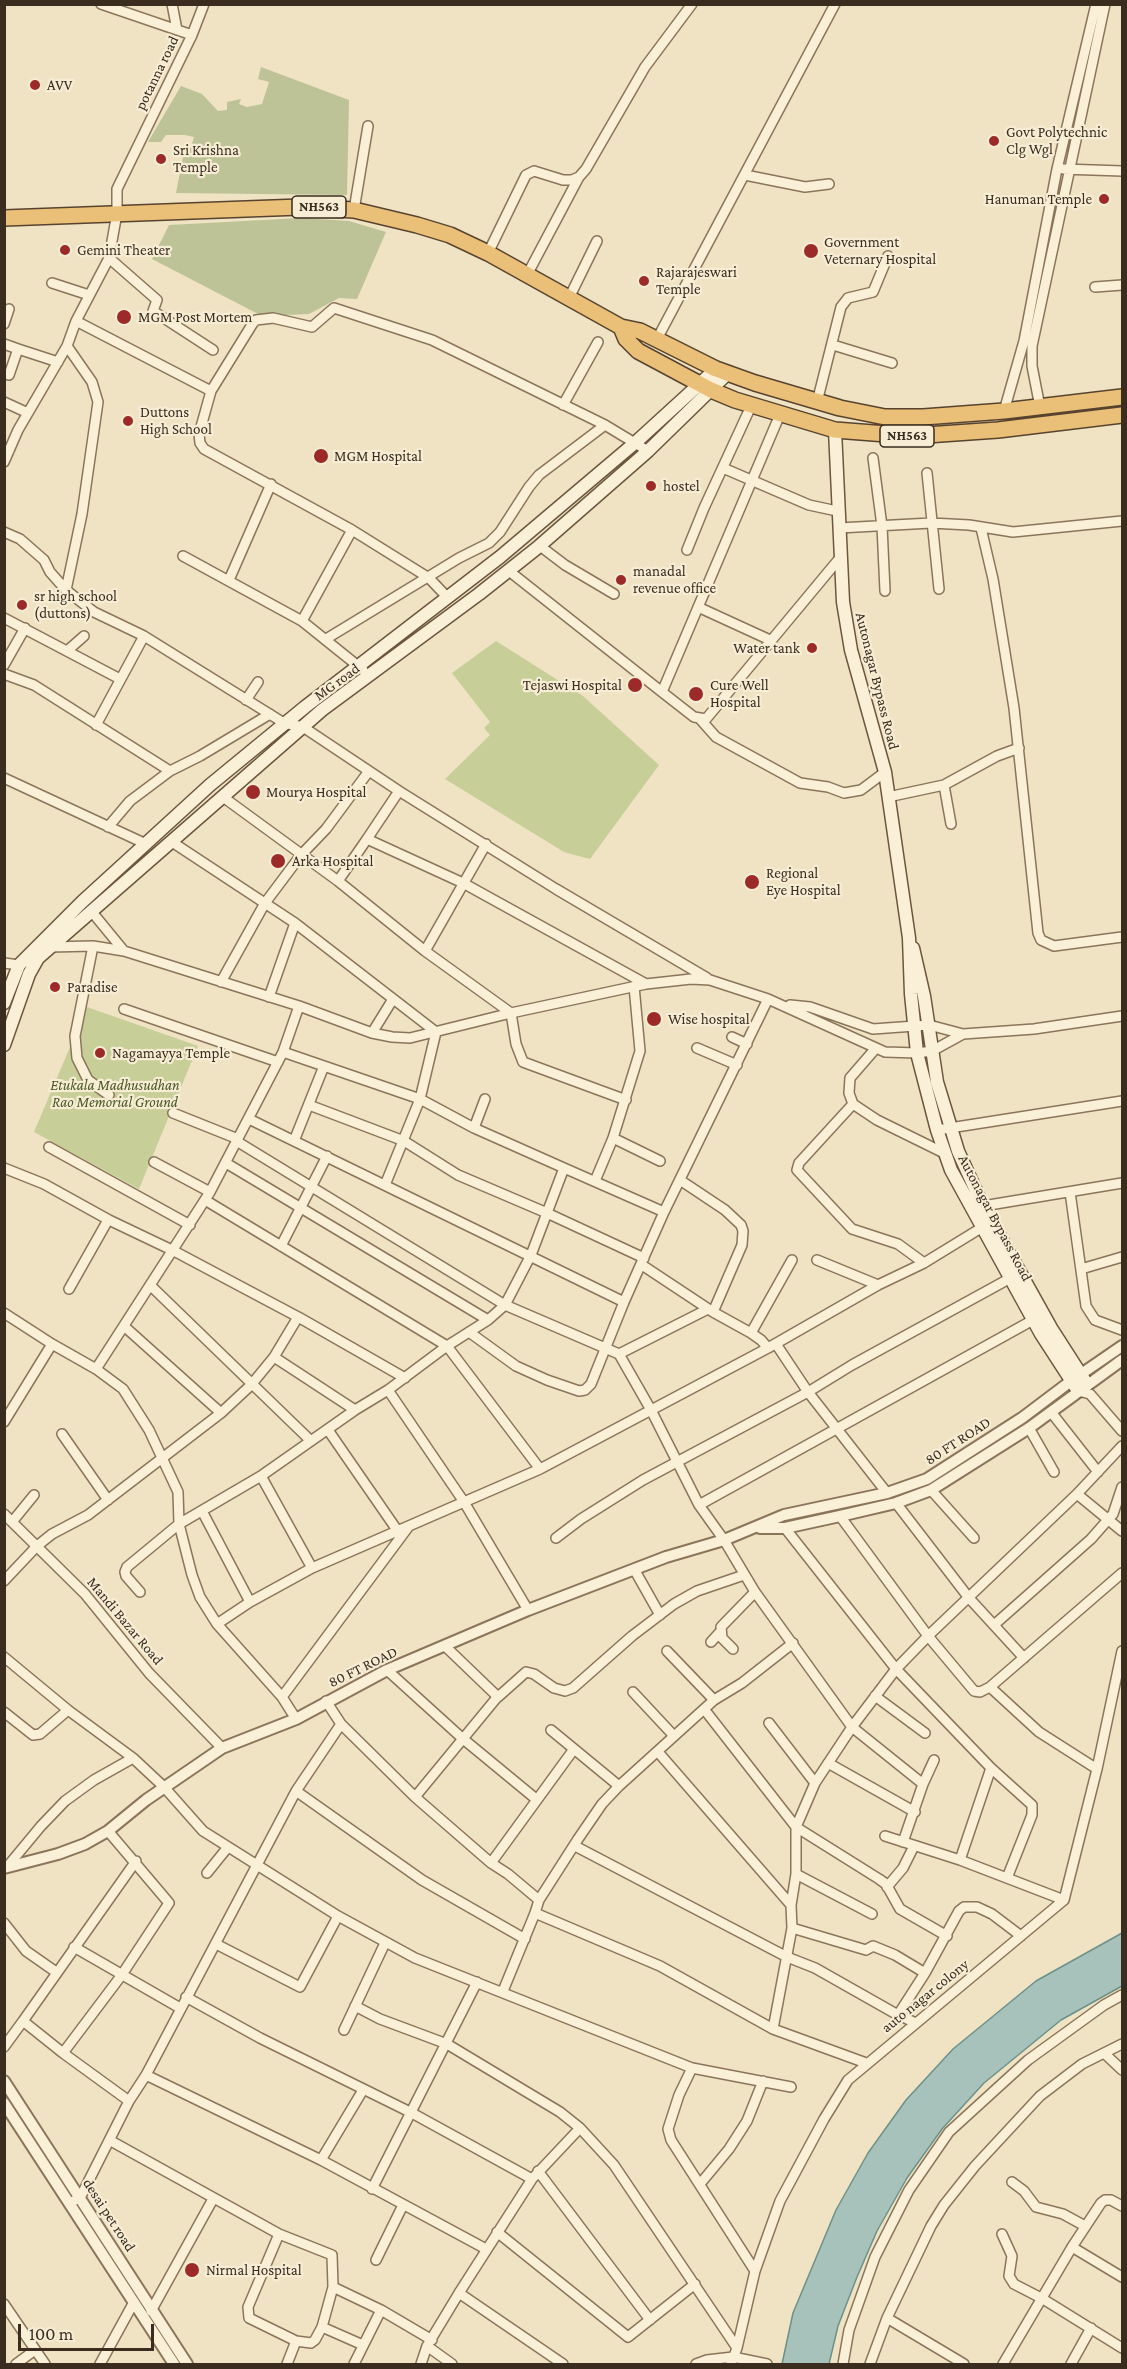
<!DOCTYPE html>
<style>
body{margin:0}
#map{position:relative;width:1127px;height:2369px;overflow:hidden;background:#efe3c4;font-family:"Crimson Pro",serif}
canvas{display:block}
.frame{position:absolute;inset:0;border:6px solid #3a2c1e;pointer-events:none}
.scale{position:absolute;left:18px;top:2324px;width:136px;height:27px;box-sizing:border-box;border:3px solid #3a2c1e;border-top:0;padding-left:8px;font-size:18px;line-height:21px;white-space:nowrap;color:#3a2c1e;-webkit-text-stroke:4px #f6edd4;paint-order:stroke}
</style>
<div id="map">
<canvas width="1127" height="2369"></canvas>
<div class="frame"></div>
<div class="scale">100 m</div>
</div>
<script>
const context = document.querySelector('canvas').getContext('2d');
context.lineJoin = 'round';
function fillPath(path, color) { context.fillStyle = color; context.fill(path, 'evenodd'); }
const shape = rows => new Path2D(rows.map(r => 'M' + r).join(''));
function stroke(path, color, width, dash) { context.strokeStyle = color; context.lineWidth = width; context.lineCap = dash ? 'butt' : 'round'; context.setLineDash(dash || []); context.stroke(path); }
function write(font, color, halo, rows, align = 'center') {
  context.font = font + ' "Crimson Pro",serif'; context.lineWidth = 4.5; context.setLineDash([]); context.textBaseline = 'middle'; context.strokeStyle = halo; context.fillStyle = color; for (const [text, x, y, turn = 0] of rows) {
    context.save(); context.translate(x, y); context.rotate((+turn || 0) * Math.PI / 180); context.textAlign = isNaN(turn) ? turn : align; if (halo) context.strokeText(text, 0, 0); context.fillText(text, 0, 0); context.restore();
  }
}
fillPath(shape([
 [496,641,583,696,659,765,590,859,564,852,445,779,490,735,484,728,490,722,452,673],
 [87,1007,198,1046,139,1189,34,1132]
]), '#c7ce98');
fillPath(shape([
 [261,67,349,100,347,195,176,193,184,151,191,147,194,137,185,135,166,135,161,142,148,142,181,86,202,94,218,111,227,110,227,102,241,99,239,104,247,107,262,104,269,82,258,79],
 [301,218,349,221,386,232,357,299,339,298,309,314,262,316,152,259,169,225]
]), '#bdc397');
const water = shape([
 [1122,1933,1122,1986,1061,2020,984,2083,942,2129,907,2178,877,2231,857,2277,838,2326,829,2364,782,2364,793,2313,836,2210,868,2153,906,2100,953,2049,1036,1981,1122,1933]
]);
fillPath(water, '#a6c2bb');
stroke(water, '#6c9189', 1.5);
const minor = shape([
 [172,4,177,30],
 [192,35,204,4],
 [1063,169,1122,171],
 [745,175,805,187,829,184],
 [354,210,368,126],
 [488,253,526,175,534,171,563,180,572,180,579,177,586,169,645,67,692,4],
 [109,258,157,300,153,311,213,350],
 [527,275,579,177],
 [52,283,89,295],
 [1095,287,1122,285],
 [569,298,597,241],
 [76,321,211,391],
 [4,324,9,309],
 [657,339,835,4],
 [4,344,18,349],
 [833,345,892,363],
 [9,375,18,349,58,362],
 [4,402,28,413],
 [817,402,841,307,848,298,873,292,888,256],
 [563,405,598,342],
 [1040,407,1032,366,1032,346,1105,4],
 [1004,411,1024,341,1057,169,1096,4],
 [781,412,662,692,694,717,706,719,839,559],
 [873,458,882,526,885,591],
 [4,462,18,430,67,346,76,321,109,258,117,213,117,189,192,35,101,4],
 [723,468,809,505,837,511],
 [927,473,939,589],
 [839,528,931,523,969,525,1013,532,1122,521],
 [981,528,993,579,1014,708,1038,933,1041,940,1054,946,1122,937],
 [4,532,20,539,44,560,50,572,66,590,94,612,144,636,284,723,303,727,399,791,556,889,707,978],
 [540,546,565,565,614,594],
 [687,550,704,508,752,404],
 [183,556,302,621,363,670],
 [509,571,662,692],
 [229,580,271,484],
 [66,590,82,514,98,402,92,382,67,346],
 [448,598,429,578,352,530,204,449,200,443,199,434,211,391,253,323,256,320,273,318,312,327,334,308,432,340,605,425,648,451],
 [698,607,770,640],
 [4,618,120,679],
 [302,621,352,530],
 [326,639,459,558,489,543,500,532,529,487,539,475,605,425],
 [67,651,84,636],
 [4,665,25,628],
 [4,674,34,685,170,771],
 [246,700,258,682],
 [700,719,716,737,800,783,828,787,844,793,861,790,885,772],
 [96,725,144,636],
 [4,778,146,844],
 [944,785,951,824],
 [223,797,338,881,425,951,511,1013,516,1044,523,1062,626,1100],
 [888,797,944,785,997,756,1019,748],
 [108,827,130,801,170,771,200,756,270,714],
 [367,839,399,791],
 [172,842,295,923,436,1032,420,1099,385,1185],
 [338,881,367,839,463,883,646,984],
 [92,912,124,951],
 [93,946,75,1036,77,1058,88,1080,109,1095],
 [50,947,93,946,124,951,299,1006,372,1033,392,1037,410,1038,511,1013,646,984,691,979,710,980,768,999,885,1052,917,1053,932,1051,963,1034],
 [425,951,486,844],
 [4,963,19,965],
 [221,982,265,903,301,855,326,829,369,771],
 [269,997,295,923],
 [790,1005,810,1007,873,1029,929,1025,963,1034,1034,1029,1122,1016],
 [124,1009,278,1062],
 [372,1033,393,999],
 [732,1037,747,1044],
 [697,1048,737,1065],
 [876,1048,850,1078,849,1093,853,1104,877,1120,944,1153],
 [283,1052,420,1099,474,1128,564,1168],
 [853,1104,799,1163,797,1170,852,1229,898,1244,924,1263],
 [309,1105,404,1141,458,1175,547,1213,644,1258],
 [173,1113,238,1139],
 [249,1119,624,1302],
 [474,1128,485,1099],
 [937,1130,1122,1101],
 [613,1138,660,1161],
 [294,1141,324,1066],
 [238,1142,505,1305,619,1354,651,1410,699,1505,724,1540,755,1592,852,1727,923,1784],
 [49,1147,190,1225],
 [154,1162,210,1192],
 [226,1163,488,1320],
 [4,1168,44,1184,109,1220,174,1251,300,1318,405,1378],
 [680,1180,725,1210,741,1225,743,1231,742,1245,713,1312],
 [595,1181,613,1138,640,1051,634,986],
 [1070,1192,1086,1306,1095,1320,1122,1330],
 [205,1200,447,1346,540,1469],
 [983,1206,1122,1183],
 [281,1246,327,1156],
 [817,1260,878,1285],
 [642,1265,713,1312,751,1333,761,1340,768,1348],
 [1081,1269,1122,1257],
 [151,1286,311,1441],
 [69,1289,108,1220],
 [4,1313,52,1344,96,1369,123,1389,149,1430,178,1492,179,1524,192,1575,200,1597,217,1624,282,1697,296,1719],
 [125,1327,221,1413],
 [469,1332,516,1366,547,1380,579,1391,585,1390,591,1384,624,1302,664,1212,768,999],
 [751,1333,792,1260],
 [776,1344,808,1392,887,1493],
 [619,1354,708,1309],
 [274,1357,355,1410],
 [96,1369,210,1192,283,1052,299,1006],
 [388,1390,464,1502,528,1610],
 [1078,1391,1090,1394,1122,1431],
 [1051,1412,1098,1472],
 [4,1422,52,1344],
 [1029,1428,1054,1472],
 [328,1430,397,1530],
 [62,1434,108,1500],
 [261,1476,312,1568],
 [931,1490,974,1538],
 [1077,1494,1122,1531],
 [896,1503,969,1598,1024,1658],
 [699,1505,1033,1320],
 [202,1511,250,1602],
 [4,1514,85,1594,149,1673,222,1748],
 [840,1516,928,1636,974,1691,980,1692,990,1687,1122,1573],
 [12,1522,34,1495],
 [785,1528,896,1669,991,1768,1032,1805,1032,1815,1007,1878],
 [556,1538,581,1519,643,1480,808,1392,852,1365,1016,1275],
 [634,1569,660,1615],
 [4,1581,37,1546,52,1534,88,1515,221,1413,251,1385,274,1357,298,1317],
 [140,1592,126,1576,125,1572,127,1567,179,1524,261,1476,355,1410,388,1390,447,1346,488,1320,505,1305,531,1255,564,1168,664,1212],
 [217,1624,250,1602,312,1568,540,1469,768,1348,878,1285,924,1263,986,1225],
 [994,1625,1091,1539,1113,1514,1122,1487],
 [711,1642,720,1632],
 [793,1643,742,1683,714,1700,619,1786,602,1804,578,1839,539,1900,535,1913,660,1966,773,2029,866,2063],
 [446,1647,498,1697,526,1672,534,1674,554,1688,565,1691,573,1688,632,1636,674,1604,697,1591,744,1575],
 [733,1649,722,1638,721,1627,755,1592],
 [667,1651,714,1700],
 [4,1657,68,1710,133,1758,164,1787,203,1831,338,1916,415,1958,692,2068,679,2095,668,2129,671,2140,755,2271],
 [387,1670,462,1738,536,1799],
 [990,1687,1039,1732,1097,1769],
 [633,1692,674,1736],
 [875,1696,925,1733],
 [282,1697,409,1526],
 [326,1701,341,1724,415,1797,491,1863,508,1874,539,1900],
 [704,1709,796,1827,879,1879,886,1884,900,1909,947,1936],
 [4,1712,33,1735,40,1734,68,1710],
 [769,1723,815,1783],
 [551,1730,619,1786],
 [658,1752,791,1905],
 [828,1763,915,1812],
 [296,1791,422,1880,525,1939],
 [415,1797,499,1695],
 [108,1831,169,1903,121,1976,63,2053,129,2101],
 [885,1836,960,1860,1064,1900],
 [903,1842,923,1784,934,1760],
 [575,1846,787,1957,815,1968,898,2015,916,2023],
 [960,1860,991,1768],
 [491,1863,574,1749],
 [7,1867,41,1826,65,1801,94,1780,133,1758],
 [207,1873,228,1847],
 [796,1874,872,1914],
 [887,1887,903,1868,914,1846],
 [4,1923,26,1951,56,1972],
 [792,1928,866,1950,873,1946,895,1955,925,1973],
 [216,1944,300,1987,338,1916],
 [74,1947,180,2008],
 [503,1991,535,1913],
 [186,1997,260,2038,412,2113,532,2179],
 [355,2006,380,2019,447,2044,560,2112,580,2128,614,2165,737,2348],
 [898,2015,925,1973,959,1911,964,1907,977,1907,992,1914,1021,1936],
 [773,2029,792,1928,791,1905,796,1874,796,1827,815,1783,852,1727,896,1669,928,1636,1077,1494,1122,1446],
 [344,2030,385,1943],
 [4,2047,23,2021],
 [63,2053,23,2021,136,1861],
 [1104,2053,1122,2070],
 [692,2068,791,2087],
 [146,2075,321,2160,486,2249],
 [111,2141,279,2234,332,2255,333,2287,322,2327,315,2340,311,2343,296,2341,249,2318,248,2307,279,2234],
 [321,2160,363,2090],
 [538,2171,650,2320],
 [1012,2182,1024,2191,1036,2207,1063,2214,1085,2226],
 [700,2184,729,2149,747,2121,763,2081],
 [372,2189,477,1982],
 [69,2203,80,2198,129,2101,146,2075,296,1791,341,1724],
 [497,2232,628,2337,695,2284],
 [1002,2234,1012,2256,1009,2276,1014,2284,1043,2299,1122,2348],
 [1072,2247,1122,2277],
 [376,2260,403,2205],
 [333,2287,381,2310,432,2340],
 [459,2293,563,2364],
 [4,2304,45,2364],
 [151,2311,213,2199],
 [887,2318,964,2364],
 [322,2327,363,2345],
 [427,2346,452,2364],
 [16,2364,35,2350],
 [100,2364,134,2302],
 [287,2364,296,2341],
 [354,2364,381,2310],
 [421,2364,427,2346,459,2293,532,2179,580,2128],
 [696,2364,707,2360,733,2357,767,2364],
 [731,2364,737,2348,755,2271,780,2201,824,2119,848,2080,1064,1900,1097,1769,1122,1651],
 [843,2364,849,2330,875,2257,909,2190,949,2132,1028,2060,1104,2005,1122,1995],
 [870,2364,887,2318,931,2226,944,2205,975,2166,1040,2096,1082,2064,1122,2044],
 [1003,2364,1072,2247,1101,2203,1105,2200,1111,2200,1122,2206],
 [1071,2364,1091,2328]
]);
const tertiary = shape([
 [760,1528,785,1528,840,1516,896,1503,931,1490,1029,1428,1122,1360],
 [4,1868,58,1854,85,1844,108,1831,146,1800,222,1748,296,1719,387,1670,528,1610,666,1557,724,1540,784,1515,887,1493,927,1479,1022,1418,1071,1381,1122,1346],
 [4,2081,187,2364],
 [4,2103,174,2364]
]);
const secondary = shape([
 [835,430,843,602,851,650,885,772,909,938,911,994,917,1053,937,1130,951,1170,1041,1334,1078,1391],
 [913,948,924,996,937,1082,958,1151,983,1206,1051,1328,1087,1384],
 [4,1003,19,965,82,902,210,785,305,707,500,557,636,442,716,369],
 [4,1045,29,974,38,958,322,710,479,594,537,548,648,451,728,373]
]);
const trunk = shape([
 [4,218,300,207,354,210,417,225,450,235,488,253,621,327,640,331,716,369,755,383,840,408,885,417,923,417,1004,411,1122,397],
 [621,327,626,339,638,351,711,390,735,400,835,430,912,436,998,430,1122,415]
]);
stroke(minor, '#8b755a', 12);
stroke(tertiary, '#8b755a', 14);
stroke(secondary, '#6c563d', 15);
stroke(trunk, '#58432e', 18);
stroke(minor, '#faf0d8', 9);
stroke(tertiary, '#faf0d8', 10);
stroke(secondary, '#faf0d8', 12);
stroke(trunk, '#eabf77', 15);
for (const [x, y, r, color] of [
 [35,85,6,"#9b2a28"],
 [994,141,6,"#9b2a28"],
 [161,159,6,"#9b2a28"],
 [1104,199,6,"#9b2a28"],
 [65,250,6,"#9b2a28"],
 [811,251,8,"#9b2a28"],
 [644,281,6,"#9b2a28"],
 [124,317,8,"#9b2a28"],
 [128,421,6,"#9b2a28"],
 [321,456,8,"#9b2a28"],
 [651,486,6,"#9b2a28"],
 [621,580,6,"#9b2a28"],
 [22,605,6,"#9b2a28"],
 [812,648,6,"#9b2a28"],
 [635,685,8,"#9b2a28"],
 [696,694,8,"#9b2a28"],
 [253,792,8,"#9b2a28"],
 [278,861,8,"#9b2a28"],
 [752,882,8,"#9b2a28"],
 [55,987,6,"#9b2a28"],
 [654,1019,8,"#9b2a28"],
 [100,1053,6,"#9b2a28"],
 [192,2270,8,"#9b2a28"]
]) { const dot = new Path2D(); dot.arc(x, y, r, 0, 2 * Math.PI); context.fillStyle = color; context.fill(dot); stroke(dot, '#f6edd4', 2); }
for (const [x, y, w] of [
 [319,207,54],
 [907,436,54]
]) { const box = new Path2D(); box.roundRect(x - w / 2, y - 11, w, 22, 4.5); context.fillStyle = '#f6edd4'; context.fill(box); stroke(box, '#3a2c1e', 1.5); }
write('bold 14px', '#3a2c1e', null, [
 ["NH563",319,207],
 ["NH563",907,436]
]);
write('15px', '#3a2c1e', '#f6edd4', [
 ["potanna road",157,73,-64],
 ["Autonagar Bypass Road",877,681,76],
 ["MG road",337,682,-36],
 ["Autonagar Bypass Road",995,1218,62],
 ["80 FT ROAD",958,1441,-33],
 ["Mandi Bazar Road",125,1621,50],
 ["80 FT ROAD",363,1667,-26],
 ["auto nagar colony",925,1996,-39],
 ["desai pet road",109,2215,57]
]);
write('15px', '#3a2c1e', '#f6edd4', [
 ["AVV",47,85],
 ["Govt Polytechnic",1006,132],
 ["Clg Wgl",1006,149],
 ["Sri Krishna",173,150],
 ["Temple",173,167],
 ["Hanuman Temple",1092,199,"right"],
 ["Government",824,242],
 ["Veternary Hospital",824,259],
 ["Gemini Theater",77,250],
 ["Rajarajeswari",656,272],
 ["Temple",656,289],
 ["MGM Post Mortem",138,317],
 ["Duttons",140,412],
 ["High School",140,429],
 ["MGM Hospital",334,456],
 ["hostel",663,486],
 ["manadal",633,571],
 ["revenue office",633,588],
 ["sr high school",34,596],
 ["(duttons)",34,613],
 ["Water tank",800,648,"right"],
 ["Tejaswi Hospital",622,685,"right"],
 ["Cure Well",710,685],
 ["Hospital",710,702],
 ["Mourya Hospital",266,792],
 ["Arka Hospital",292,861],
 ["Regional",766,873],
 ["Eye Hospital",766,890],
 ["Paradise",67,987],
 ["Wise hospital",668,1019],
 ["Nagamayya Temple",112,1053],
 ["Nirmal Hospital",206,2270]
], 'left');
write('italic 15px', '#495724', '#f6edd4', [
 ["Etukala Madhusudhan",115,1085],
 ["Rao Memorial Ground",115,1102]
]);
</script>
